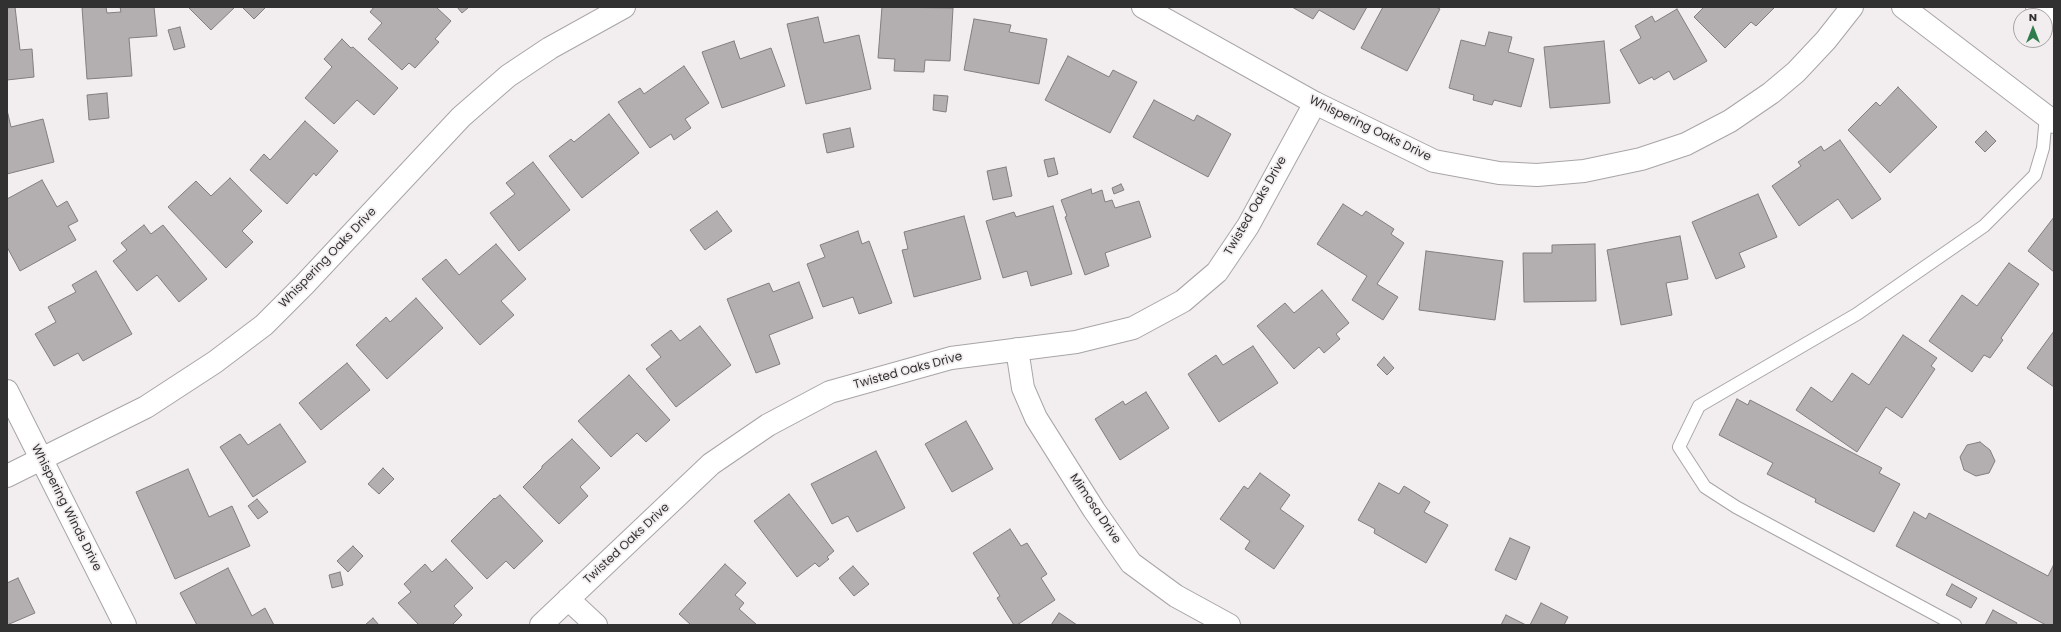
<!DOCTYPE html>
<style>
body{margin:0}
#map{position:relative;width:2061px;height:632px;overflow:hidden;background:#f2eeef;font-family:Poppins,sans-serif}
canvas{display:block}
.frame{position:absolute;inset:0;border:8px solid #323131;pointer-events:none}
.north{position:absolute;left:2013px;top:8px;width:40px;height:40px;box-sizing:border-box;background:#f2eeef;border:1px solid #a5a2a3;border-radius:50%;rotate:0deg;font-size:11px;font-weight:700;line-height:16px;text-align:center;color:#323131}
.north::after{content:'';display:block;margin:auto;width:14px;height:18px;background:#2f7d4d;clip-path:polygon(50% 0,100% 100%,50% 72%,0 100%)}
</style>
<div id="map">
<canvas width="2061" height="632"></canvas>
<div class="frame"></div>
<div class="north">N</div>
</div>
<script>
const context = document.querySelector('canvas').getContext('2d');
context.lineJoin = 'round';
function fillPath(path, color) { context.fillStyle = color; context.fill(path, 'evenodd'); }
const shape = rows => new Path2D(rows.map(r => 'M' + r).join(''));
function stroke(path, color, width, dash) { context.strokeStyle = color; context.lineWidth = width; context.lineCap = dash ? 'butt' : 'round'; context.setLineDash(dash || []); context.stroke(path); }
function write(font, color, halo, rows, align = 'center') {
  context.font = font + ' Poppins,sans-serif'; context.lineWidth = 3.5; context.setLineDash([]); context.textBaseline = 'middle'; context.strokeStyle = halo; context.fillStyle = color; for (const [text, x, y, turn = 0] of rows) {
    context.save(); context.translate(x, y); context.rotate((+turn || 0) * Math.PI / 180); context.textAlign = isNaN(turn) ? turn : align; if (halo) context.strokeText(text, 0, 0); context.fillText(text, 0, 0); context.restore();
  }
}
const building = shape([
 [15,7,20,50,32,49,34,77,7,80,7,8,15,7],
 [82,7,106,7,107,13,121,12,120,7,154,7,157,36,129,38,132,76,87,79,82,7],
 [188,7,235,7,211,30,188,7],
 [242,7,266,7,254,19,242,7],
 [374,7,436,7,451,21,435,39,439,42,415,68,409,63,402,70,368,39,382,23,370,12,374,7],
 [457,7,469,7,462,13,457,7],
 [882,7,953,8,950,61,925,60,924,72,894,71,895,59,878,58,882,7],
 [1292,7,1367,7,1354,30,1319,10,1313,19,1292,7],
 [1383,7,1436,7,1440,9,1407,71,1361,48,1383,7],
 [1704,7,1773,7,1774,8,1756,26,1751,22,1725,48,1694,17,1704,7],
 [1677,9,1707,61,1674,80,1669,71,1654,80,1652,77,1639,84,1620,50,1641,38,1635,26,1652,16,1655,22,1677,9],
 [818,17,824,43,859,35,871,89,806,104,787,24,818,17],
 [974,19,1011,25,1009,32,1047,39,1039,84,964,70,974,19],
 [180,27,185,47,174,50,168,30,180,27],
 [1489,32,1512,37,1508,52,1534,59,1521,107,1494,100,1492,105,1473,100,1474,95,1449,88,1461,40,1485,46,1489,32],
 [342,39,351,48,353,47,398,88,374,115,357,100,334,124,305,98,332,67,324,59,342,39],
 [734,41,740,59,771,48,785,86,722,108,702,52,734,41],
 [1604,41,1610,103,1550,108,1544,47,1604,41],
 [1068,56,1109,77,1113,70,1137,82,1110,133,1045,100,1068,56],
 [684,66,709,103,685,119,691,128,674,140,671,134,650,148,618,102,640,88,644,94,684,66],
 [1898,87,1937,127,1890,173,1848,130,1876,102,1880,106,1898,87],
 [107,93,109,118,89,120,87,95,107,93],
 [934,95,948,96,946,112,933,110,934,95],
 [1154,100,1194,121,1197,115,1231,134,1208,177,1133,137,1154,100],
 [7,110,11,127,43,119,54,162,7,174,7,110],
 [609,114,639,153,582,198,549,156,571,139,574,142,609,114],
 [305,121,338,151,316,176,314,173,287,204,250,170,264,154,270,160,305,121],
 [850,128,854,147,827,153,823,134,850,128],
 [1986,131,1996,141,1985,152,1975,142,1986,131],
 [1840,140,1881,199,1852,219,1838,199,1799,226,1772,186,1801,166,1798,162,1821,146,1824,151,1840,140],
 [1054,158,1058,174,1048,177,1044,160,1054,158],
 [533,162,570,210,519,251,490,213,515,194,506,183,533,162],
 [1006,167,1012,196,993,200,987,171,1006,167],
 [230,178,262,211,242,231,253,242,226,268,168,207,196,181,211,196,230,178],
 [42,180,57,207,67,201,78,221,68,226,76,240,20,271,7,247,7,199,42,180],
 [1121,184,1124,190,1114,194,1112,188,1121,184],
 [1091,189,1092,194,1102,190,1105,202,1112,200,1115,208,1139,201,1151,237,1105,253,1109,266,1085,275,1065,217,1067,216,1061,200,1091,189],
 [1758,194,1777,237,1739,253,1745,267,1716,279,1692,222,1758,194],
 [1343,204,1362,216,1366,211,1394,229,1391,234,1404,243,1377,284,1398,297,1383,320,1352,300,1367,276,1317,244,1343,204],
 [1053,206,1072,274,1031,286,1027,271,1003,278,986,221,1014,212,1016,217,1053,206],
 [717,211,732,231,705,250,690,230,717,211],
 [964,216,981,279,914,297,902,250,908,249,904,232,964,216],
 [2054,217,2054,272,2028,251,2054,217],
 [144,225,151,234,163,225,207,279,179,302,157,275,137,291,113,261,127,250,121,243,144,225],
 [858,231,862,244,869,241,892,303,859,314,853,297,823,307,807,264,825,257,820,245,858,231],
 [1680,236,1688,279,1666,283,1672,315,1621,325,1607,250,1680,236],
 [496,244,526,279,501,301,514,315,480,345,422,279,446,259,459,275,496,244],
 [1595,244,1596,301,1524,302,1523,253,1552,253,1552,245,1595,244],
 [1426,251,1503,261,1495,320,1419,310,1426,251],
 [2009,263,2039,284,2001,338,2003,340,1990,358,1984,355,1972,372,1929,341,1962,295,1977,306,2009,263],
 [96,271,132,334,83,361,78,353,54,366,35,334,56,322,48,307,76,292,72,285,96,271],
 [799,282,813,318,769,335,780,364,756,373,727,299,769,283,773,292,799,282],
 [1322,290,1349,323,1336,334,1340,339,1324,353,1319,347,1294,369,1257,326,1285,303,1294,313,1322,290],
 [416,298,443,328,387,379,356,345,386,317,390,322,416,298],
 [700,326,731,365,676,407,646,369,661,357,651,345,671,330,680,341,700,326],
 [2054,331,2054,387,2027,368,2054,331],
 [1903,335,1937,358,1931,366,1935,369,1902,418,1886,407,1857,452,1796,410,1811,387,1832,402,1852,373,1869,385,1903,335],
 [1253,346,1278,383,1219,422,1188,374,1216,355,1223,365,1253,346],
 [1384,357,1394,368,1387,375,1377,365,1384,357],
 [347,363,370,390,321,430,299,403,347,363],
 [629,375,670,420,646,442,637,433,611,457,578,421,629,375],
 [1146,392,1169,428,1120,460,1095,419,1123,401,1125,405,1146,392],
 [1737,399,1748,405,1750,400,1882,468,1879,473,1900,484,1874,532,1815,502,1816,499,1767,474,1773,463,1719,435,1737,399],
 [966,421,993,469,952,492,925,444,966,421],
 [280,424,306,462,253,497,220,447,240,434,248,445,280,424],
 [572,439,600,468,580,487,588,496,559,524,523,487,542,468,542,466,572,439],
 [1980,442,1990,450,1995,461,1989,473,1976,476,1964,470,1960,457,1967,445,1980,442],
 [876,451,905,508,857,532,848,516,832,524,811,484,876,451],
 [383,468,394,479,379,494,368,484,383,468],
 [188,469,209,517,232,506,250,546,175,579,136,492,188,469],
 [1260,473,1290,495,1280,509,1304,526,1274,569,1245,549,1250,541,1220,519,1244,486,1248,489,1260,473],
 [1379,483,1399,494,1404,486,1430,502,1424,512,1448,525,1426,563,1374,533,1375,529,1358,520,1379,483],
 [789,494,834,551,827,557,829,559,819,567,815,563,797,577,754,521,789,494],
 [500,495,543,541,514,569,506,561,487,579,451,541,494,498,495,499,500,495],
 [257,499,268,512,258,519,248,506,257,499],
 [1914,512,1926,519,1929,513,2048,576,2054,564,2054,625,2046,625,1896,546,1914,512],
 [1010,529,1021,546,1027,543,1047,574,1041,578,1055,600,1017,625,1014,625,997,598,1000,596,973,553,1010,529],
 [1510,538,1530,547,1516,580,1495,570,1510,538],
 [353,546,363,556,348,572,337,561,353,546],
 [446,559,473,588,454,606,462,615,452,625,419,625,398,603,411,592,404,584,425,564,432,572,446,559],
 [725,564,746,583,735,595,744,603,739,609,757,625,691,625,679,614,725,564],
 [853,566,869,584,854,596,839,578,853,566],
 [228,568,252,616,265,608,274,625,197,625,180,593,228,568],
 [340,572,343,585,332,588,329,575,340,572],
 [18,578,35,613,7,625,7,583,18,578],
 [1952,584,1977,598,1971,608,1946,595,1952,584],
 [1541,603,1568,617,1564,625,1530,625,1541,603],
 [1993,610,2017,623,2016,625,1985,625,1993,610],
 [1059,613,1061,614,1077,625,1051,625,1059,613],
 [1506,615,1526,625,1501,625,1506,615],
 [373,618,379,625,365,625,373,618]
]);
fillPath(building, '#b3afb0');
stroke(building, '#817e7e', 1);
const service = shape([
 [1955,625,1736,507,1705,487,1679,447,1699,406,1857,314,1984,226,2035,175,2043,148,2046,116]
]);
const minor = shape([
 [1017,349,1023,388,1036,418,1094,510,1131,563,1176,596,1229,625],
 [7,391,125,625],
 [568,599,596,625],
 [541,625,711,464,768,425,830,392,951,358,1076,342,1133,328,1183,301,1217,272,1248,226,1315,103]
]);
const tertiary = shape([
 [1143,7,1315,103,1434,161,1499,173,1537,175,1584,171,1641,159,1686,144,1730,121,1771,93,1796,72,1826,40,1852,7],
 [7,476,146,407,215,362,264,325,304,285,461,117,508,76,550,48,624,7]
]);
const secondary = shape([
 [1903,7,2054,122],
 [2037,7,2054,20]
]);
stroke(service, '#a9a5a6', 14);
stroke(minor, '#a9a5a6', 24);
stroke(tertiary, '#a9a5a6', 24);
stroke(secondary, '#a9a5a6', 24);
stroke(service, '#fff', 12);
stroke(minor, '#fff', 22);
stroke(tertiary, '#fff', 22);
stroke(secondary, '#fff', 22);
write('12px', '#323131', '#f2eeef', [
 ["Whispering Oaks Drive",1370,129,26],
 ["Twisted Oaks Drive",1256,206,-60],
 ["Whispering Oaks Drive",328,258,-46],
 ["Twisted Oaks Drive",908,371,-15],
 ["Whispering Winds Drive",66,508,63],
 ["Mimosa Drive",1095,509,56],
 ["Twisted Oaks Drive",627,544,-43]
]);
</script>
